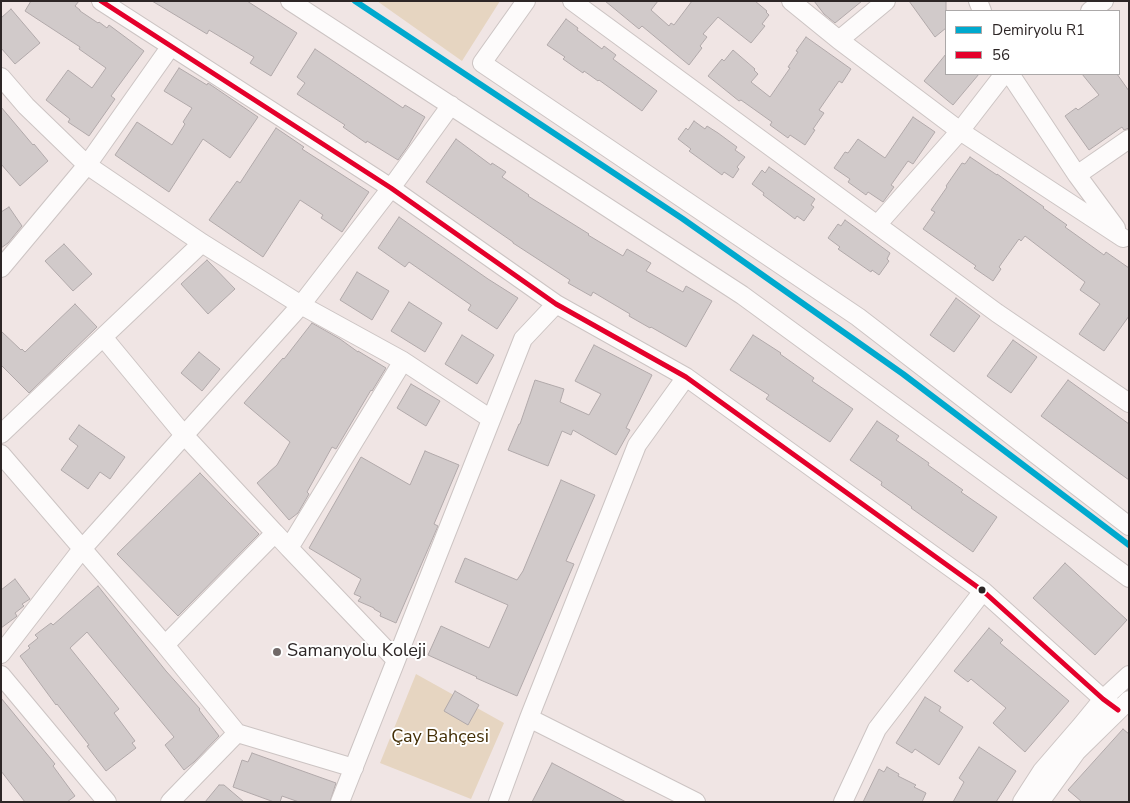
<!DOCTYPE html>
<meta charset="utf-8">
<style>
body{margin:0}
#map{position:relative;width:1130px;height:803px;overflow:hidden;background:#f0e5e4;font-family:"Nunito Sans",sans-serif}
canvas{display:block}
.frame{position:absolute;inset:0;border:2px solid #2d2626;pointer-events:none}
.legend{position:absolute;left:945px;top:10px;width:175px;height:65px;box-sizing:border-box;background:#fff;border:1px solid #aba8a8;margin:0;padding:6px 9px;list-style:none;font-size:15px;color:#2d2626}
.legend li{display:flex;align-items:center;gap:10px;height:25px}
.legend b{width:25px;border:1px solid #aba8a8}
</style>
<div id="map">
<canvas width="1130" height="803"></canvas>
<div class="frame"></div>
<ul class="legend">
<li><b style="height:6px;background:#00a9ce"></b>Demiryolu R1</li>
<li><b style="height:6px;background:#e4002b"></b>56</li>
</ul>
</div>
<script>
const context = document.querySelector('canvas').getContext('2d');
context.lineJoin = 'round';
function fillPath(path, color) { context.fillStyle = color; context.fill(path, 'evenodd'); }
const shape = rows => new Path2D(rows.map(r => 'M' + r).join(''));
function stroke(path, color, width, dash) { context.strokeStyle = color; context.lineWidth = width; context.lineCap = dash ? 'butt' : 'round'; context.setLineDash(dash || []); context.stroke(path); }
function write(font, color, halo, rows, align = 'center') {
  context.font = font + ' "Nunito Sans",sans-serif'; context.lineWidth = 4; context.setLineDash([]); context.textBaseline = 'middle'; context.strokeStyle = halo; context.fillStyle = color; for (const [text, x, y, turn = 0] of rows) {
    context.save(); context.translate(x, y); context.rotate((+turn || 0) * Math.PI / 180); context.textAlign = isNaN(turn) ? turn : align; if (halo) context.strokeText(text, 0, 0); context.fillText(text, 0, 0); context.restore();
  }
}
fillPath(shape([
 [377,1,500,1,462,61],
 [416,674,504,723,471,799,380,763]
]), '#e6d5c1');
const building = shape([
 [31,1,79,1,75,6,80,10,80,11,98,23,99,22,107,28,109,25,144,51,111,96,115,99,89,136,68,122,70,119,46,100,68,70,92,88,106,68,79,49,80,47,25,11,31,1],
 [152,1,247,1,297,33,271,76,250,63,254,57,209,30,207,34,152,1],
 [605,1,658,1,651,10,669,26,671,23,674,25,692,1,755,1,767,11,766,12,769,15,762,24,765,26,751,43,718,17,703,34,707,37,700,46,702,48,689,65,642,26,639,29,605,1],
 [814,1,862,1,835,23,824,14,814,1],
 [909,1,946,1,946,28,935,37,909,1],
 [11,9,40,43,15,64,1,48,1,18,11,9],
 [566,19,578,28,577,30,602,49,604,46,616,55,613,59,657,91,642,111,599,80,598,81,584,71,583,73,563,59,565,57,547,45,566,19],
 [806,37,851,69,842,83,839,81,819,110,824,113,813,129,815,130,805,145,790,135,788,138,770,125,772,122,741,100,739,101,708,76,722,59,724,61,733,50,755,69,754,70,758,74,751,82,770,97,790,68,788,67,798,52,796,51,806,37],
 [315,49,403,108,405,105,425,117,408,146,398,160,367,141,366,143,343,127,345,125,297,94,305,83,297,77,315,49],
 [946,54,946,74,979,74,953,105,924,81,946,54],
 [179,68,207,85,208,83,258,117,230,158,203,139,169,192,115,155,137,122,172,145,185,124,183,122,192,108,164,91,179,68],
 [1082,74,1117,74,1129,91,1129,128,1124,130,1122,127,1089,150,1065,116,1076,108,1078,110,1099,95,1082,74],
 [1,107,33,145,34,144,48,161,20,186,1,164,1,107],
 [913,117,935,132,913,164,908,161,891,185,894,187,883,202,868,192,866,195,848,182,850,179,834,168,845,152,848,153,858,139,885,158,913,117],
 [694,121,705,129,707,126,718,133,737,147,735,150,745,157,737,167,739,169,733,178,724,172,722,175,689,151,691,149,678,139,686,128,688,130,694,121],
 [276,128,304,147,302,149,369,192,342,232,321,218,323,215,300,200,263,257,209,220,237,181,240,183,276,128],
 [456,139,491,165,492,163,506,172,502,177,529,195,528,196,589,234,588,235,623,256,627,249,651,263,646,271,683,292,686,286,712,301,686,347,651,327,650,328,629,316,630,314,593,292,591,296,568,283,570,280,513,243,513,242,426,182,456,139],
 [970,157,997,175,997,174,1044,207,1043,208,1067,225,1065,227,1104,255,1106,252,1129,268,1129,316,1104,351,1079,334,1100,304,1080,290,1085,282,1025,236,1021,241,1019,239,999,267,1001,269,993,281,974,268,976,266,923,229,935,212,931,210,947,187,946,186,962,163,965,164,970,157],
 [769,167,815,199,811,205,814,207,804,221,797,216,795,219,763,195,764,193,752,184,762,170,765,173,769,167],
 [9,207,22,226,8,243,1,248,1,212,9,207],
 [399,217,488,279,518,298,497,329,468,310,471,305,409,262,405,267,378,248,399,217],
 [845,220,890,253,887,259,889,261,879,275,872,270,871,272,838,249,840,247,828,238,838,224,841,226,845,220],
 [64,244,92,274,73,291,45,261,64,244],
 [207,260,235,289,208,314,181,284,207,260],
 [357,272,389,291,372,320,340,300,357,272],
 [956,298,980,316,954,352,930,335,956,298],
 [409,302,442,323,425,352,391,331,409,302],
 [75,304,97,327,29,393,1,365,1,331,21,350,22,349,25,352,75,304],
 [312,323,340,339,358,352,358,351,386,368,372,391,371,390,336,449,332,447,307,492,309,494,298,513,289,520,257,483,277,465,290,442,244,403,283,358,284,359,312,323],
 [462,335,494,355,477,384,445,364,462,335],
 [753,335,781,353,780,354,814,378,812,381,853,409,830,442,766,399,769,395,730,370,753,335],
 [1013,340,1037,357,1011,393,987,376,1013,340],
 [594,345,652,375,626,428,630,430,616,455,573,430,571,435,562,431,548,466,508,450,519,424,520,424,535,380,564,389,560,402,589,415,601,394,575,381,594,345],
 [199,352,220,369,202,391,181,373,199,352],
 [1068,380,1129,424,1129,480,1041,416,1068,380],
 [411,384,440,401,426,426,397,408,411,384],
 [877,421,899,436,896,440,929,463,928,465,963,490,961,492,997,517,973,552,911,508,912,507,881,485,882,482,850,460,877,421],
 [79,425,125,457,110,479,100,472,88,489,61,470,78,446,69,439,79,425],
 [425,451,459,465,434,524,438,526,396,623,380,616,381,613,374,609,374,608,358,601,361,597,354,594,361,579,309,548,361,457,410,485,425,451],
 [200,473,259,534,178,616,117,554,200,473],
 [561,480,595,495,566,561,574,564,517,696,476,678,477,677,428,655,441,626,489,648,508,605,455,582,465,558,517,580,523,571,561,480],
 [1065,563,1127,620,1095,655,1033,598,1065,563],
 [15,579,30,599,22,604,24,606,15,613,17,616,16,617,1,628,1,590,15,579],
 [98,586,166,671,200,709,199,710,219,736,194,762,184,770,165,745,174,737,87,632,70,648,119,709,114,713,135,741,132,743,136,748,106,771,87,746,89,745,57,704,56,705,20,656,30,648,28,646,38,638,35,635,51,623,53,625,98,586],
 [989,628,1003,640,1000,643,1069,701,1025,752,993,723,1006,708,971,679,968,682,954,671,989,628],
 [455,691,479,705,468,725,444,711,455,691],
 [925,697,941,707,939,711,963,727,939,765,915,749,912,753,896,743,925,697],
 [1,698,55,764,53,766,75,796,67,802,25,802,1,771,1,698],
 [1123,729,1129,734,1129,802,1082,802,1068,790,1123,729],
 [979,747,1016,771,996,802,953,802,964,782,959,778,979,747],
 [252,753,336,783,330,802,299,802,282,796,280,802,274,802,233,787,242,760,248,762,252,753],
 [552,763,626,802,532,802,552,763],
 [887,767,899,774,898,776,916,785,914,787,926,793,922,802,863,802,879,769,884,772,887,767],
 [219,785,224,785,244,802,205,802,219,785]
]);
fillPath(building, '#d1caca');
stroke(building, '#b1a9aa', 1);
const minor = shape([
 [101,1,391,188,556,304,686,377,983,591,1103,699,1118,710],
 [290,1,742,295,1129,578],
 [526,1,482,63,858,317,1129,526],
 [572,1,997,313,1129,403],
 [791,1,839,40,960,131,1123,238],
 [978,1,982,11],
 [1090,11,1104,1],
 [839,40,886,1],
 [1010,74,1077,175,1116,228],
 [1,77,26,106,87,165,202,243,301,305,403,361,491,419],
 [1077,175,1129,139],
 [877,225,960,131,1004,74],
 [1,268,87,165,171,46],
 [103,337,184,435,275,533],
 [1,434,202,243],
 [1,454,165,645,237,733,354,768],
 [289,548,396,660],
 [165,645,275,533,289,548,403,361],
 [1,654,82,549,301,305,391,188,451,105],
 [1,675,107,802],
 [529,718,696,802],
 [170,802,237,733],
 [340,802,523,339,556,304],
 [498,802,529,718,637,445,686,377],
 [843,802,877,729,983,591],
 [1022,802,1042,771,1080,727,1103,699,1129,675],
 [1040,802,1077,751,1129,700]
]);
stroke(minor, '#ccc4c3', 20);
stroke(minor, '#fdfbfb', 18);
stroke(shape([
 [101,1,391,188,556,304,686,377,983,591,1103,699,1118,710]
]), '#e4002b', 5);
stroke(shape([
 [355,1,683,219,903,374,1129,545]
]), '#00a9ce', 6);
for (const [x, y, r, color] of [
 [982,590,4.5,"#2d2626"],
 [277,652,5,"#716968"]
]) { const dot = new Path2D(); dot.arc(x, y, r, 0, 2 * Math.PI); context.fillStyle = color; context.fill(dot); stroke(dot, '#fff', 2); }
write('18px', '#2d2626', '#fff', [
 ["Samanyolu Koleji",287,652]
], 'left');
write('18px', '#432e05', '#fff', [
 ["Çay Bahçesi",440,738]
]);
</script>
